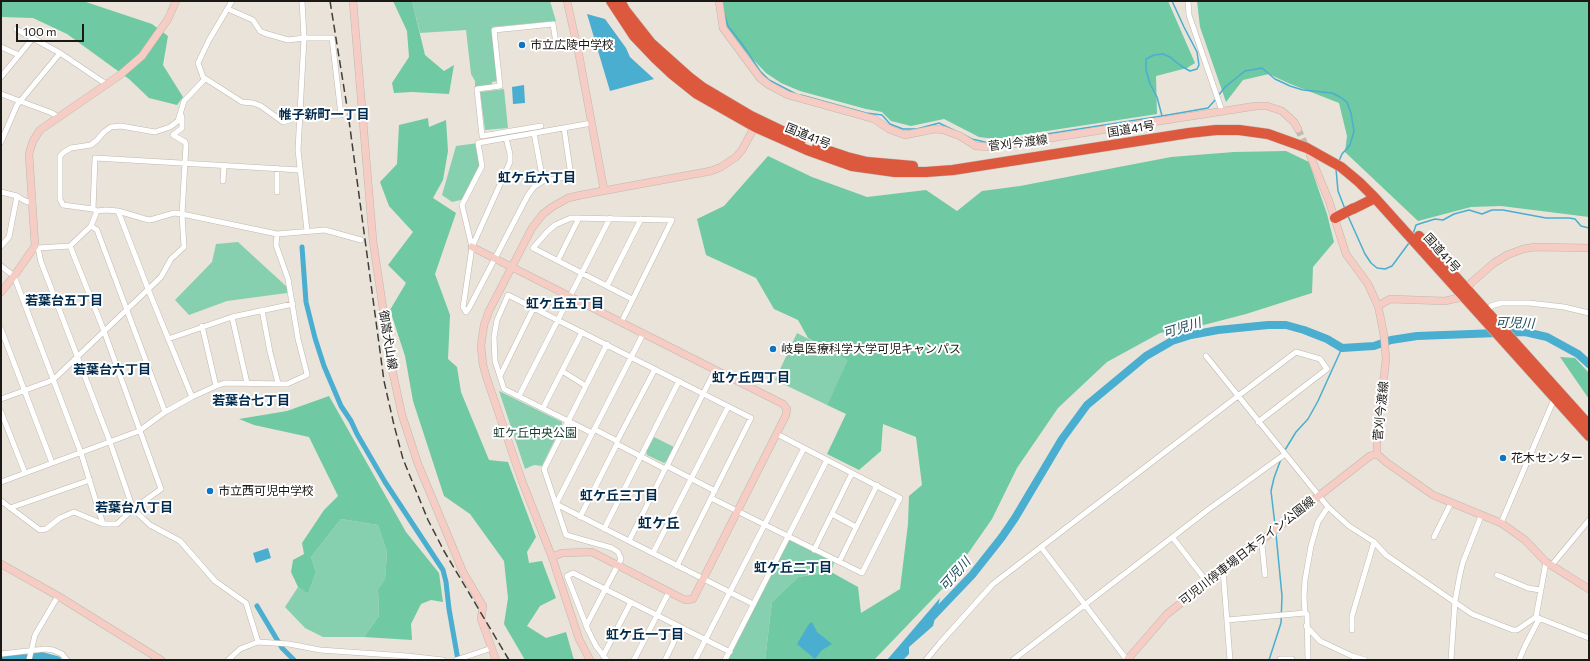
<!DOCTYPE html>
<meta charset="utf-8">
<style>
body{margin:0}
#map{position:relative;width:1590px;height:661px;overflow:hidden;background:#eae3d9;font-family:Commissioner,sans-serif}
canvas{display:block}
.frame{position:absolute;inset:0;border:2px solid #1b1915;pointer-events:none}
.scale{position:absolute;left:16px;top:24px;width:68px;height:18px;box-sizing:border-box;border:2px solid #1b1915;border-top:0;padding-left:5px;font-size:12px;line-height:14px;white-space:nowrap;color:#1b1915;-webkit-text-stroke:3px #fff;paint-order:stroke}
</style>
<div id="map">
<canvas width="1590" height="661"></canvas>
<div class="frame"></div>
<div class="scale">100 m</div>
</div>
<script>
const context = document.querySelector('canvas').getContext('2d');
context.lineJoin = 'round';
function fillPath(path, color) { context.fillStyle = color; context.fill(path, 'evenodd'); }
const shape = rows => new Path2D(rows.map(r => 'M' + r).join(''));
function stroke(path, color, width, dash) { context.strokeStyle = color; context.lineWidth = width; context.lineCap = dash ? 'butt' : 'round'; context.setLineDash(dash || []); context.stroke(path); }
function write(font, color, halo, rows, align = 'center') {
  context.font = font + ' Commissioner,"Noto Sans JP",sans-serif'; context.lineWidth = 4; context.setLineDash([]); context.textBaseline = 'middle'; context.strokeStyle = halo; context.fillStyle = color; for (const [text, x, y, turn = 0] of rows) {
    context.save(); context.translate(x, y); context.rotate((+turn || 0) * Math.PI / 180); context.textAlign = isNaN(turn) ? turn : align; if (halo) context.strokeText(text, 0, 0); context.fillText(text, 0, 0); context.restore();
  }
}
fillPath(shape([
 [412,1,550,1,556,21,492,27,497,81,492,82,492,85,475,87,475,81,471,74,466,30,420,33],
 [504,89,508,128,485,130,480,92],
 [478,143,482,166,465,199,452,202,442,195,456,146],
 [238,242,287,287,287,293,227,301,189,315,175,300,212,262,216,244],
 [797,333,849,360,827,405,775,380],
 [499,391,562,422,562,425,542,466,534,465,525,469],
 [654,437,674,447,667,461,664,463,647,455,646,451],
 [341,519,378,525,387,552,385,581,378,589,379,616,364,637,323,637,305,628,285,607,298,587,308,594,316,572,311,557],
 [788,536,835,560,831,572,798,577,772,602,765,660,727,660]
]), '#87d0af');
fillPath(shape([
 [1,1,83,1,152,24,168,36,163,65,183,97,177,105,149,98,129,79,67,34,33,18,1,17],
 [393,1,412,1,425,55,444,71,454,65,449,94,412,92,394,93,392,83,409,57,407,31],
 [719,1,1168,1,1195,63,1187,68,1156,76,1157,114,995,139,979,137,944,119,911,126,891,121,882,112,866,109,800,91,781,83,766,73,723,28],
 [1197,1,1589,1,1589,217,1501,206,1471,207,1418,221,1345,152,1347,136,1339,103,1288,83,1269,74,1243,80,1226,102,1200,27],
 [428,118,429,127,446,120,448,151,443,180,433,198,456,213,435,274,450,315,448,359,457,367,461,392,489,460,508,462,536,537,527,552,529,563,542,561,556,598,540,606,527,626,546,638,566,632,574,660,525,660,504,624,508,598,504,561,470,514,444,496,413,401,405,356,390,310,406,283,388,265,413,232,389,206,380,182,397,164,399,125],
 [1286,151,1309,162,1327,214,1334,242,1313,267,1312,293,1246,314,1192,328,1160,333,1107,362,1058,408,1017,468,992,519,946,585,874,660,765,660,772,602,798,577,831,572,858,587,861,613,900,589,908,524,909,496,922,485,916,437,883,424,881,451,859,470,827,454,846,414,827,405,848,360,808,338,798,320,774,309,756,278,706,255,697,219,724,206,768,156,812,177,867,197,926,190,957,211,982,191,1020,186,1171,157,1234,152],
 [1560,357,1575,358,1589,373,1589,399],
 [329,396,406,532,439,573,443,602,431,600,421,604,411,624,412,640,364,637,379,616,378,589,385,580,387,552,378,525,341,519,311,557,316,572,308,594,298,587,291,572,293,560,304,554,302,543,324,510,338,496,309,437,254,425,239,419,287,411]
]), '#6fc9a2');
fillPath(shape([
 [587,14,605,19,626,48,630,57,654,79,610,91],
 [524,85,525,103,513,104,512,87],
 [268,548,271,558,256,563,253,553],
 [940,598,933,626,909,647,909,654,903,660,887,660],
 [812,622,817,632,832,644,822,650,815,659,797,644,809,624]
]), '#49aecf');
stroke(shape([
 [1172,1,1184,27,1197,52,1199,65,1197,69,1190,71,1181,66,1170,57,1163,54,1154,55,1146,59,1146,70,1150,84,1157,97,1162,116,1208,108,1216,99],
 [724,13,728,26,742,44,760,71,769,80,796,94],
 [801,95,866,113,882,115,890,124,903,129,917,129,939,123,972,139,989,143,1162,116],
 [1218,96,1225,87,1245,71,1262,68,1275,79,1290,86,1303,90,1332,93,1340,97,1347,102,1351,113,1354,131,1350,145,1342,154,1339,161],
 [1336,169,1338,191,1345,209],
 [1348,216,1365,254,1371,263,1377,268,1385,269,1392,266,1409,243],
 [1413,234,1416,225,1419,224,1435,219,1443,220,1454,214,1469,210,1482,214,1492,210,1503,210,1546,218,1569,218,1575,219,1581,226,1589,228],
 [1285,450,1296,432,1308,419,1318,401,1342,348],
 [1275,525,1271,491,1274,478,1281,459],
 [1269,660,1281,623,1282,596,1276,534]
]), '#49aecf', 1.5);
stroke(shape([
 [302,247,306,302,315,338,324,366,341,406,351,421,357,434,385,482,443,570,446,582,449,609,458,660],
 [257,606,282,648,294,660]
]), '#49aecf', 5);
stroke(shape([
 [930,619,972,575,1002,537,1015,518,1062,439,1087,405,1146,356,1172,341,1191,335,1218,330,1268,325,1286,325,1304,330,1327,339,1342,348,1374,346,1391,340,1417,336,1525,332,1547,337,1578,354,1589,364],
 [1,660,38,655,57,660]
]), '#49aecf', 8);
stroke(shape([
 [1298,129,1307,149]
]), '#c1bbb2', 7, [7, 3.5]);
const street = shape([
 [302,1,304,38,298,150,307,231],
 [1188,1,1189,15,1222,111],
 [228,9,253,20,260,31,264,33,288,40,304,38,332,38,341,115,299,117,283,122,261,106,253,103,242,102,203,77,198,63,209,40,232,1],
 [16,29,60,53,106,84],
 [1,47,19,55],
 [1,77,33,38],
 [205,79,184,101,178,121,170,127,155,132,121,126,111,127,104,132,97,140,91,145,71,148,64,152,60,156,60,199,63,205,93,209,97,211,106,210,118,211,145,219,150,220,174,213,182,214,277,234,325,230,361,240],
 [1,94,52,113,58,117],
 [541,126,482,136,477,89,500,86,494,30,553,24,556,43],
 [534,133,543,181],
 [506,138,510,154,510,162,472,247,464,301,463,307,466,312,469,308,528,195,534,187,543,181,571,176,564,128],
 [1,142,17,105,60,53],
 [223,181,224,165],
 [1,192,17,196,25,201,33,203],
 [277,192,277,168],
 [93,209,95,158,300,170],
 [118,211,148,289,192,397],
 [91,226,97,230,165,412],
 [1,246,9,237,17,196],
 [37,247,38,248,70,246,91,226,97,211],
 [472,247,462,205,482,166,478,143,592,123],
 [38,248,41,262,110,442,133,509,150,525,180,541,215,581,246,603,258,642],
 [558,260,579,218],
 [1,266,14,276,81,453,103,524],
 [607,286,641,219],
 [262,310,270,352,278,383],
 [1488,313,1491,306,1501,303,1529,303,1564,307,1589,313],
 [232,317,247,383],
 [621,323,672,220,571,218,555,225,547,232,533,248,632,299],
 [202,326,216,386],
 [1,329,52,463],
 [168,339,232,317,293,304],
 [1206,356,1328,507,1349,526,1374,542,1386,555,1472,614,1513,630,1517,630,1536,617,1546,562],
 [562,371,586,386],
 [500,376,534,307],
 [519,396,610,218],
 [1,399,53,380,161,277,171,259,184,247,182,214,186,145,185,142,173,135,182,128,182,117,180,114],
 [543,408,582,332],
 [1,412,25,473],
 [594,429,617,441,617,444,665,469,667,466,715,491],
 [592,433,504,389,495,361,494,337,497,320,508,295,751,418,677,566],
 [617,441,655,369],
 [667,466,715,370],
 [1,482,139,431,165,412,192,397,216,386,225,383,287,384,307,375,307,374,298,339,288,279,276,245,277,234],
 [711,498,862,573,900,498,777,434],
 [1,501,40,530,46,529,60,518,74,512,103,524,117,524,133,509,161,489,104,331,70,246],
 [556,504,753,604],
 [556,504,643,334],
 [10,508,90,480],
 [832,514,856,527],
 [580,517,617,444],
 [1501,523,1555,397],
 [604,529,679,381],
 [1434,537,1451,503],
 [1173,538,1207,582],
 [629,541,665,469],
 [1260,541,1262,545,1265,575],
 [1041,547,1127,660],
 [814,550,852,473],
 [653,553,728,407],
 [839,562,877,485],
 [1551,566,1589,520],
 [1223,570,1230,660],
 [1497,575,1528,588,1540,590],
 [1305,613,1307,614,1308,660],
 [1536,617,1589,638],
 [1227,620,1305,613,1304,597,1305,580,1311,546,1318,522,1328,507],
 [586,626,621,559,618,552,612,548,566,535,544,469,607,344],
 [1306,626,1320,641,1352,656,1365,660],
 [1352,630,1352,616,1374,542],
 [1,654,45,649,53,650,62,654,67,660],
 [603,656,631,602],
 [1280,659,1292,659,1292,660],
 [29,660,35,635,58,596],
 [228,660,240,649,258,642,289,644,320,650,407,656,443,660],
 [456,660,492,648],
 [607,660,596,646,588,630,567,576,573,573,730,652],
 [634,660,669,592],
 [665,660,681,627],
 [695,660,804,448],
 [725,660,827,460],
 [926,660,940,643,993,584,1238,396,1296,352,1320,359,1327,369,1258,422],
 [1013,660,1209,509,1285,454],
 [1451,660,1455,601,1460,574,1463,562,1481,516],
 [1519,660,1525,646,1539,619]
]);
const secondary = shape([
 [353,1,373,241,392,369,402,415,418,464,463,572,483,606,481,619,496,660],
 [567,1,579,55,604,190],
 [719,1,723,28,760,78,769,85,788,95,874,119,889,129,905,135,935,129,944,130,960,136,976,146,993,147,1256,106,1267,106,1282,111,1294,122,1298,129],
 [1310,155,1329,201,1346,254,1368,284,1378,306,1380,315,1384,336,1386,359,1377,438,1377,454,1386,462,1433,495,1501,523,1511,530,1525,540,1546,562,1589,589],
 [472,247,783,404,787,409,786,415,693,599,685,600,592,552,562,553,552,557],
 [1,292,14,276,35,246,29,154,33,141,40,130,120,75,142,56,168,19,176,1],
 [1378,306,1390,299,1445,301,1458,298,1472,282,1494,263,1507,255,1523,249,1535,247,1589,248],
 [1,564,58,596,161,660],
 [590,660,579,639,552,557,522,481,487,379,483,365,481,346,484,325,489,311,532,228,543,214,552,207,568,198,581,195,711,171,721,167,736,157,742,150,756,124],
 [1127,660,1167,614,1370,456,1377,454]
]);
const highway = shape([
 [611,1,634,36,655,58,672,74,697,94,755,127,807,150,852,166,895,172,926,172,953,170,1189,133,1216,130,1239,130,1268,134,1307,148,1341,167,1359,182,1375,198,1589,436],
 [620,1,625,10,651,43,689,77,702,87,751,116,801,140],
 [817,147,847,157,867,162,913,166],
 [1353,209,1375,198],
 [1335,218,1354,208],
 [1419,236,1589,425]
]);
stroke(street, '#bfb8ae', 6);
stroke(secondary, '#bfb8ae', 8);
stroke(highway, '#c4c3c2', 11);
stroke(street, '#fff', 5);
stroke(secondary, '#f5cdc5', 7);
stroke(highway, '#dd593e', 10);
stroke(shape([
 [330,1,348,113,384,381,394,425,403,459,428,520,444,551,509,660]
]), '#413e39', 1.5, [8, 4]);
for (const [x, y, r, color] of [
 [522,45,4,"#0f75c1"],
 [773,349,4,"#0f75c1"],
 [1503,458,4,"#0f75c1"],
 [210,491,4,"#0f75c1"]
]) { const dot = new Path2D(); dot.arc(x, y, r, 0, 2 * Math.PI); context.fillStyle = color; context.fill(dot); stroke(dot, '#fff', 1.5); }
write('12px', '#1b1915', '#fff', [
 ["市立広陵中学校",530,45],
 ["岐阜医療科学大学可児キャンパス",781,349],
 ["花木センター",1511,458],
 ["市立西可児中学校",218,491]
], 'left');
write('12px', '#1b1915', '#fff', [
 ["国道41号",1131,129,-9],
 ["国道41号",808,136,22],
 ["菅刈今渡線",1018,143,-7],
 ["国道41号",1442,253,48],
 ["御嵩犬山線",388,340,81],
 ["菅刈今渡線",1381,411,-84],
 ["可児川停車場日本ライン公園線",1247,551,-38]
]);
write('12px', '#123a2a', '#fff', [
 ["虹ケ丘中央公園",535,433]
]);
write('bold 13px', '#002b4e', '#fff', [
 ["帷子新町一丁目",324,115],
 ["虹ケ丘六丁目",537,178],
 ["若葉台五丁目",64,301],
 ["虹ケ丘五丁目",565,304],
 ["若葉台六丁目",112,370],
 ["虹ケ丘四丁目",751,378],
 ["若葉台七丁目",251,401],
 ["虹ケ丘三丁目",619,496],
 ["若葉台八丁目",134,508],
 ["虹ケ丘二丁目",793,568],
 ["虹ケ丘一丁目",645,635]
]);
write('italic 13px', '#1e4958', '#fff', [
 ["可児川",1515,323,2],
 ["可児川",1182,328,-17],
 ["可児川",955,574,-48]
]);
write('bold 14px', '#002b4e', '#fff', [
 ["虹ケ丘",659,523]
]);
</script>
